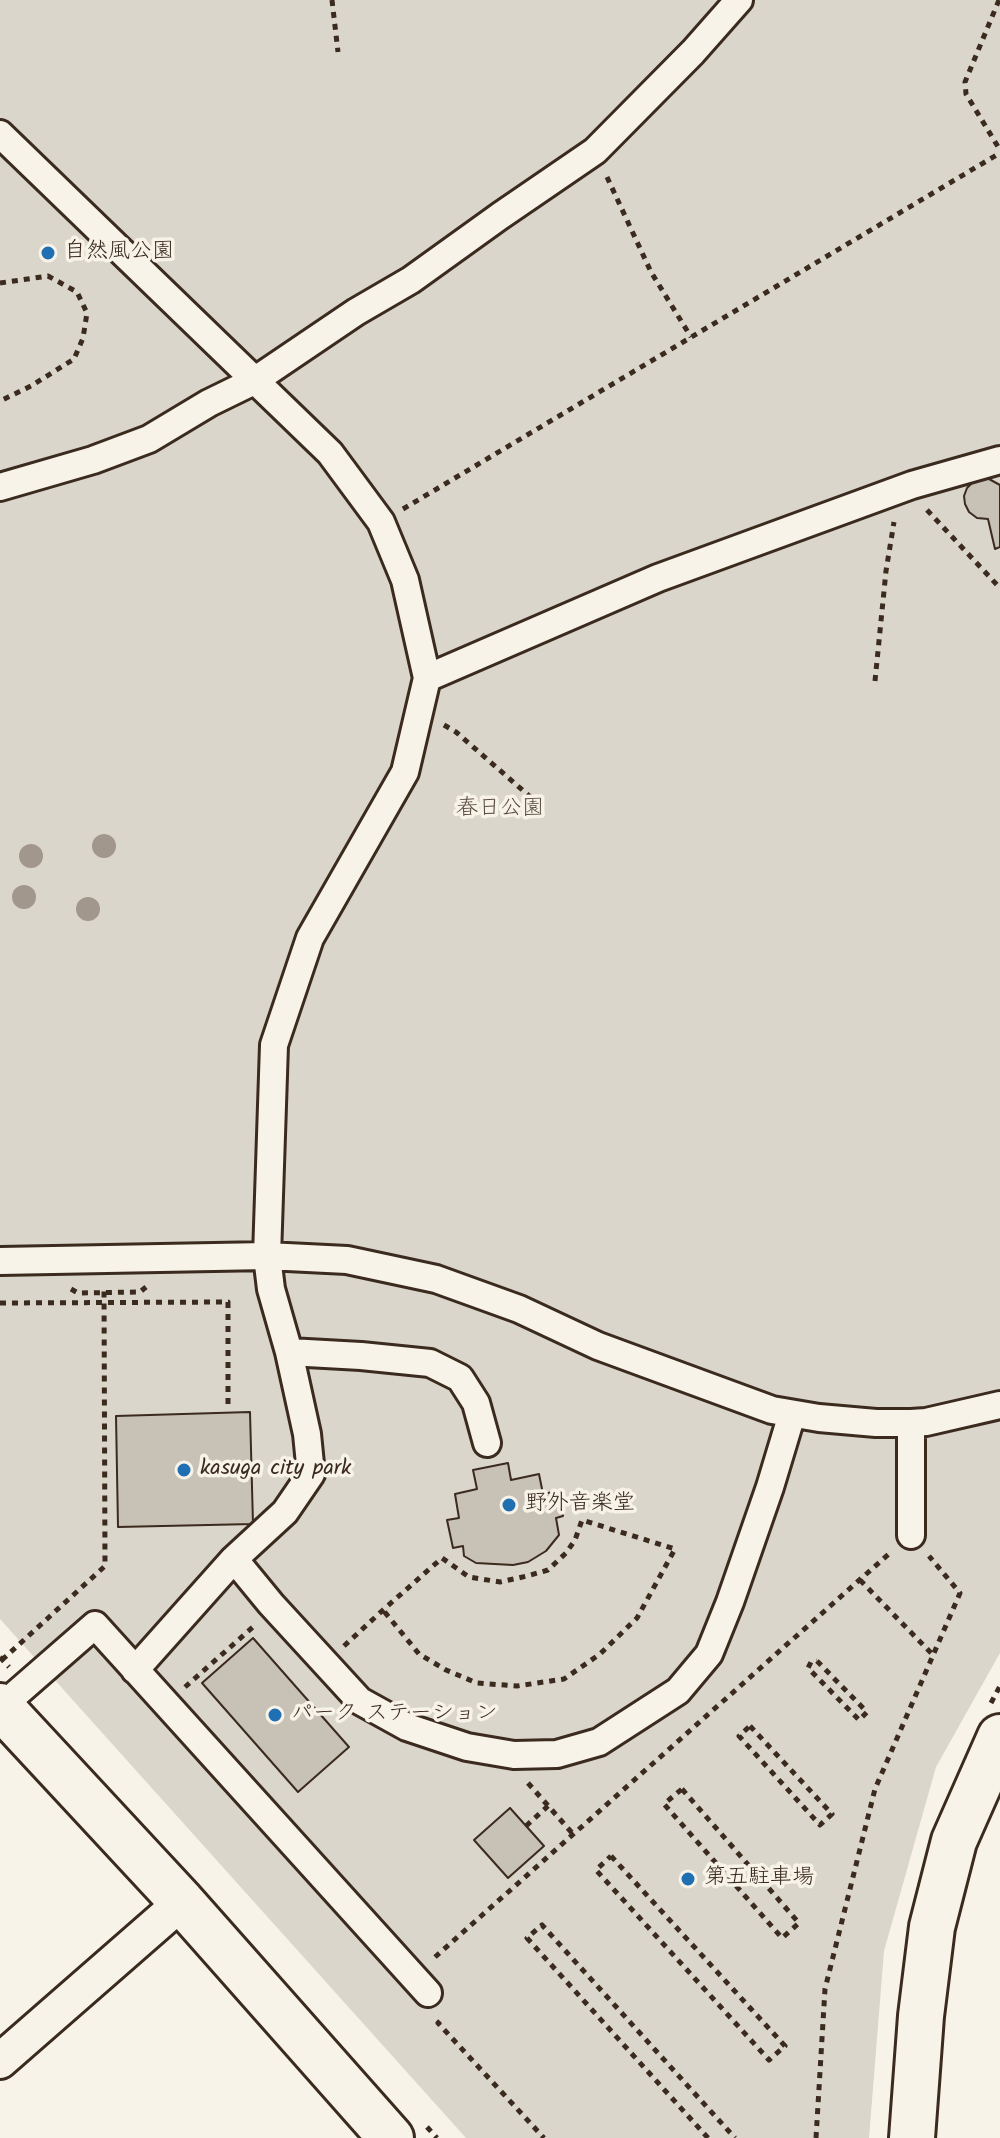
<!DOCTYPE html>
<meta charset="utf-8">
<style>
body{margin:0}
canvas{display:block;background:#f7f3e8}
</style>
<canvas width="1000" height="2138"></canvas>
<script>
const context = document.querySelector('canvas').getContext('2d');
context.lineJoin = 'round';
function fillPath(path, color) { context.fillStyle = color; context.fill(path, 'evenodd'); }
const shape = rows => new Path2D(rows.map(r => 'M' + r).join(''));
function stroke(path, color, width, dash) { context.strokeStyle = color; context.lineWidth = width; context.lineCap = dash ? 'butt' : 'round'; context.setLineDash(dash || []); context.stroke(path); }
function write(font, color, halo, rows, align = 'center') {
  context.font = font + ' Kalam,"Klee One",sans-serif'; context.lineWidth = 7; context.setLineDash([]); context.textBaseline = 'middle'; context.strokeStyle = halo; context.fillStyle = color; for (const [text, x, y, turn = 0] of rows) {
    context.save(); context.translate(x, y); context.rotate((+turn || 0) * Math.PI / 180); context.textAlign = isNaN(turn) ? turn : align; if (halo) context.strokeText(text, 0, 0); context.fillText(text, 0, 0); context.restore();
  }
}
fillPath(shape([
 [0,0,1000,0,1000,1653,936,1767,884,1951,869,2138,466,2138,0,1619]
]), '#dbd6cb');
const building = shape([
 [981,479,989,479,1000,485,1000,547,995,549,988,519,977,518,969,512,965,504,964,496,967,488,973,482,981,479],
 [250,1412,253,1524,118,1527,116,1416,250,1412],
 [508,1463,511,1480,539,1474,543,1494,558,1491,563,1516,556,1518,559,1535,546,1551,528,1562,513,1565,476,1563,464,1556,463,1546,453,1548,447,1520,459,1518,455,1494,477,1489,473,1470,508,1463],
 [253,1638,349,1747,298,1792,202,1683,253,1638],
 [510,1808,544,1846,508,1878,474,1840,510,1808]
]);
fillPath(building, '#c8c1b6');
stroke(building, '#3b2a1e', 2);
const pedestrian = shape([
 [0,134,330,453,381,522,405,580,427,678,405,772,310,938,274,1045,267,1256,271,1289,289,1352,307,1434,311,1474,285,1512,234,1559,135,1670],
 [0,487,93,460,149,439,209,403,254,381,356,312,411,280,500,216,595,151,693,52,739,0],
 [427,678,658,578,912,485,1000,460],
 [0,1261,267,1256,347,1260,436,1279,519,1309,598,1346,772,1410,819,1418,876,1423,911,1423,926,1422,1000,1405],
 [289,1352,361,1356,430,1363,460,1378,476,1403,487,1443],
 [911,1423,911,1535],
 [234,1559,271,1604,360,1701,407,1727,467,1747,514,1755,557,1754,599,1742,678,1691,709,1654,730,1602,770,1487,792,1414],
 [1,1707,95,1625,428,1993]
]);
const minor = shape([
 [0,2061,182,1902]
]);
const tertiary = shape([
 [0,1706,182,1902,391,2138],
 [912,2138,921,2016,932,1927,954,1841,1000,1737]
]);
stroke(pedestrian, '#3b2a1e', 32);
stroke(minor, '#3b2a1e', 40);
stroke(tertiary, '#3b2a1e', 50);
stroke(shape([
 [332,0,338,52],
 [999,0,965,82,966,94,1000,150],
 [607,177,651,272,691,337],
 [0,283,48,276,77,292,87,313,83,338,74,359,31,386,0,401],
 [403,509,1000,153],
 [927,510,1000,588],
 [875,681,886,571,894,522],
 [444,725,456,732,543,808],
 [71,1289,78,1293,140,1292,146,1287],
 [0,1303,228,1302,228,1407],
 [860,1580,933,1655],
 [344,1646,383,1610,442,1558,469,1577,500,1582,527,1576,548,1570,566,1553,575,1540,582,1520,675,1549,637,1618,600,1654,564,1679,517,1686,477,1683,446,1670,419,1654,383,1610],
 [0,1657,9,1667],
 [2,1660,105,1566,104,1286],
 [817,1661,867,1712,859,1720,808,1668,811,1662,817,1661],
 [185,1687,253,1627],
 [991,1703,1000,1686],
 [750,1726,832,1814,820,1825,739,1736,750,1726],
 [528,1783,573,1834],
 [682,1789,799,1923,782,1938,664,1804,682,1789],
 [526,1826,548,1806],
 [611,1856,785,2046,769,2060,596,1870,611,1856],
 [435,1957,891,1552],
 [440,2021,438,2023,544,2138],
 [427,2127,437,2138],
 [708,2138,527,1938,542,1925,735,2138],
 [816,2138,825,1989,875,1789,960,1593,929,1556]
]), '#3b2a1e', 5, [6, 6]);
stroke(pedestrian, '#f7f3e8', 26);
stroke(minor, '#f7f3e8', 34);
stroke(tertiary, '#f7f3e8', 44);
context.fillStyle = '#a1978c';
for (const [x, y] of [
 [104,846],
 [31,856],
 [24,897],
 [88,909]
]) { context.beginPath(); context.arc(x, y, 12, 0, 2 * Math.PI); context.fill(); }
for (const [x, y, r, color] of [
 [48,253,8,"#1f6fb2"],
 [184,1470,8,"#1f6fb2"],
 [509,1505,8,"#1f6fb2"],
 [275,1715,8,"#1f6fb2"],
 [688,1879,8,"#1f6fb2"]
]) { const dot = new Path2D(); dot.arc(x, y, r, 0, 2 * Math.PI); context.fillStyle = color; context.fill(dot); stroke(dot, '#f7f3e8', 3); }
write('22px', '#3b2a1e', '#f7f3e8', [
 ["自然風公園",64,253],
 ["kasuga city park",200,1470],
 ["野外音楽堂",525,1505],
 ["パーク ステーション",291,1715],
 ["第五駐車場",704,1879]
], 'left');
write('22px', '#5b4c41', '#f7f3e8', [
 ["春日公園",500,810]
]);
</script>
